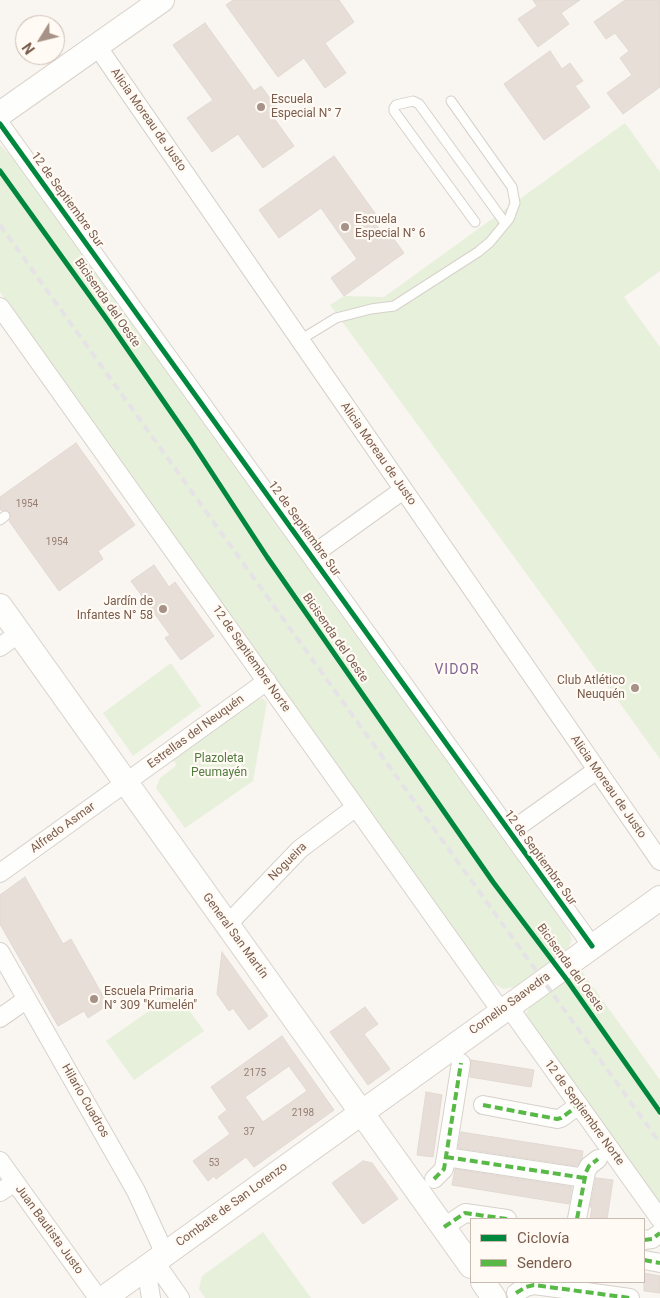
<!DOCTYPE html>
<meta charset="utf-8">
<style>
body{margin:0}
#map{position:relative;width:660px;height:1298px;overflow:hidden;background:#f9f5f0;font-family:Roboto,sans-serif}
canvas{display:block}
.legend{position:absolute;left:470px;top:1218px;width:175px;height:65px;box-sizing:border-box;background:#fffaf3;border:1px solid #cabbb1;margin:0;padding:6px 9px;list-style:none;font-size:15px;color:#7a5c4d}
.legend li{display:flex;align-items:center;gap:10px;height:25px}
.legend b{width:25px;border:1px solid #cabbb1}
.north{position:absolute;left:15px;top:15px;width:50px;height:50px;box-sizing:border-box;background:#fffaf3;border:1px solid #cabbb1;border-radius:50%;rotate:234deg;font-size:14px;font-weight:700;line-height:20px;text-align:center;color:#7a5c4d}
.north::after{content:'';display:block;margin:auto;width:18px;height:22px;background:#a69286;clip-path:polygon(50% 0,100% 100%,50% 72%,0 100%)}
</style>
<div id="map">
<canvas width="660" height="1298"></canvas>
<ul class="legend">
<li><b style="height:6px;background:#00873e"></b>Ciclovía</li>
<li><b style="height:6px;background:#58b947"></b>Sendero</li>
</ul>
<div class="north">N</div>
</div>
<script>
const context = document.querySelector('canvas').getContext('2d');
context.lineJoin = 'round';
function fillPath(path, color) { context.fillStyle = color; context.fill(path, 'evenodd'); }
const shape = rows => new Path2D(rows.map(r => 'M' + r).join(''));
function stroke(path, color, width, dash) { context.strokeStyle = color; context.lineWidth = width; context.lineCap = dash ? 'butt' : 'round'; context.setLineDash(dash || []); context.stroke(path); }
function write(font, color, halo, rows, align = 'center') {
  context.font = font + ' Roboto,sans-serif'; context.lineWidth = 4.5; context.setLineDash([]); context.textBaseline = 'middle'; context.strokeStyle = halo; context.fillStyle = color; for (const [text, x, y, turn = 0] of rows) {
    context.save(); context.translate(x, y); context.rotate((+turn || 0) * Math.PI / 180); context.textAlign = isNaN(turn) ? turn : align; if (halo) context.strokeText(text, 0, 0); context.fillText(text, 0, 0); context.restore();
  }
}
fillPath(shape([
 [625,123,660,172,660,271,624,297,660,347,660,759,558,617,330,305,344,296,384,297],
 [0,145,11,156,568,930,572,939,569,947,515,987,503,989,492,982,0,292],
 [171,663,201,706,133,756,103,713],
 [262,698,267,702,253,781,185,828,156,788,160,778,177,765,173,760,255,701],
 [581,970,660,1080,660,1207,527,1018,526,1014,530,1007],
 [176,992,204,1031,134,1080,106,1041],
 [263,1232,311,1298,205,1298,199,1289,202,1276]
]), '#e7f0db');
const building = shape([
 [233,0,339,0,354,22,325,43,346,73,325,88,304,58,278,77,226,5,233,0],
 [533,0,580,0,561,13,569,24,538,47,518,19,537,6,533,0],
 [625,0,660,0,660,87,623,114,607,93,632,75,620,58,629,51,615,33,606,39,594,22,625,0],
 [205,23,254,91,261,86,278,109,271,114,294,146,263,168,238,134,212,152,187,118,213,100,173,45,205,23],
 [550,51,562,69,570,63,583,81,575,86,590,107,544,140,504,84,550,51],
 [334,156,377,216,372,219,386,238,391,235,404,253,344,296,331,278,357,259,321,208,279,238,259,210,334,156],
 [76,443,135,525,98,551,103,559,59,591,9,521,11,518,10,513,7,510,2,511,0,509,0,497,76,443],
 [154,565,169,587,175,582,214,636,181,660,165,638,170,635,131,581,154,565],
 [25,877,63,944,71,939,108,1005,88,1018,84,1011,58,1026,0,924,0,895,25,877],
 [222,952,268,1016,249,1030,233,1008,229,1011,217,994,222,952],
 [365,1007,378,1024,364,1034,390,1069,368,1085,330,1032,365,1007],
 [282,1036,334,1110,254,1167,246,1157,216,1179,214,1176,208,1181,193,1161,230,1134,218,1117,227,1110,211,1087,282,1036],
 [289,1066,307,1091,263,1122,245,1097,289,1066],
 [471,1060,534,1070,531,1087,470,1077,471,1060],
 [426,1092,442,1095,433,1157,417,1155,426,1092],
 [461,1132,583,1151,582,1158,577,1166,458,1148,461,1132],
 [363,1161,372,1163,398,1199,363,1224,332,1183,363,1161],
 [455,1169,572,1187,569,1204,452,1185,455,1169],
 [596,1178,613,1180,607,1219,590,1219,592,1207,590,1207,596,1178],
 [644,1273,660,1276,660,1293,644,1291,644,1273]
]);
fillPath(building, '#e6ded7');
stroke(building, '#e2d8d2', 1);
const lane = shape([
 [475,222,394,111,394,108,396,105,413,101,419,104,505,223],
 [300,340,336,318,371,309,394,306,478,252,490,242,509,219,515,203,512,187,451,101],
 [0,520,5,516]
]);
const street = shape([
 [97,46,660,861],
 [0,124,592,946],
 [0,307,501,1011],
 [311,556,403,490],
 [0,647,19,633],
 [510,832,597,770],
 [0,873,267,681],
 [227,925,300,849,356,807],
 [0,952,136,1191,165,1254],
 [508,1006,660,1219],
 [0,1018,27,999],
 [483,1105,557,1119,561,1118,579,1105],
 [446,1157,585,1178],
 [0,1161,98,1298],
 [434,1179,444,1169,461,1063],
 [0,1192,15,1182],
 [577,1219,586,1172,589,1166,598,1159],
 [444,1227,465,1213,507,1219],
 [644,1240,652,1239,660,1233],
 [644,1260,660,1263],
 [154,1261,180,1298],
 [146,1267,151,1298],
 [516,1293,526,1287,534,1285,630,1298]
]);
const secondary = shape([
 [0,114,162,0],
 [0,606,471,1266],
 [483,1282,494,1298],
 [104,1298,660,898]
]);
stroke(lane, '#d7d1cb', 11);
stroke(street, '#d7d1cb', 20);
stroke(secondary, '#d9d2cb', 26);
stroke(lane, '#fefefd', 9);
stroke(street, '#fefefd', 18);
stroke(secondary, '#fefefd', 24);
stroke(shape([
 [0,225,660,1143]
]), '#e6e3e7', 4, [8, 5]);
stroke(shape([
 [483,1105,557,1119,561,1118,579,1105],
 [446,1157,585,1178],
 [434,1179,444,1169,461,1063],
 [577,1219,586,1172,589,1166,598,1159],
 [444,1227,465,1213,507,1219],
 [644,1240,652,1239,660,1233],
 [644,1260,660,1263],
 [516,1293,526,1287,534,1285,630,1298]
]), '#58b947', 4, [8, 4]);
stroke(shape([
 [0,124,592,946],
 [0,171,108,321,191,441,267,557,493,882,567,980,660,1112]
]), '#00873e', 5);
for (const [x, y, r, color] of [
 [261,107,5,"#a69286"],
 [345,227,5,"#a69286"],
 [163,609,5,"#a69286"],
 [635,688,5,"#a69286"],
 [94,999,5,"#a69286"]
]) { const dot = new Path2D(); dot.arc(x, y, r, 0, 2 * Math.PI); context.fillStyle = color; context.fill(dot); stroke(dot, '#fffaf3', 2); }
write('10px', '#977e72', null, [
 ["1954",27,504],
 ["1954",57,542],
 ["2175",255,1073],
 ["2198",303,1113],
 ["37",249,1132],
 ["53",214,1163]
]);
write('12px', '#7a5c4d', '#fffaf3', [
 ["Escuela",271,100],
 ["Especial N° 7",271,114],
 ["Escuela",355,220],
 ["Especial N° 6",355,234],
 ["Jardín de",153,602,"right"],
 ["Infantes N° 58",153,616,"right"],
 ["Club Atlético",625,681,"right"],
 ["Neuquén",625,695,"right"],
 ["Escuela Primaria",104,992],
 ["N° 309 \"Kumelén\"",104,1006]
], 'left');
write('12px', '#7a5c4d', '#fffaf3', [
 ["Alicia Moreau de Justo",148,120,55],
 ["12 de Septiembre Sur",67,200,54],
 ["Bicisenda del Oeste",107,303,55],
 ["Alicia Moreau de Justo",378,454,55],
 ["12 de Septiembre Sur",304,529,54],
 ["Bicisenda del Oeste",335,638,55],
 ["12 de Septiembre Norte",251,659,55],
 ["Estrellas del Neuquén",196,732,-36],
 ["Alicia Moreau de Justo",608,787,55],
 ["Alfredo Asmar",63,828,-36],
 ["12 de Septiembre Sur",540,858,54],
 ["Nogueira",288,862,-45],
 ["General San Martín",235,936,54],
 ["Bicisenda del Oeste",570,968,54],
 ["Cornelio Saavedra",510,1004,-36],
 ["Hilario Cuadros",85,1101,60],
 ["12 de Septiembre Norte",584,1113,54],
 ["Combate de San Lorenzo",232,1205,-36],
 ["Juan Bautista Justo",49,1230,54]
]);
write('12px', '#537a41', '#fffaf3', [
 ["Plazoleta",219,759],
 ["Peumayén",219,773]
]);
context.letterSpacing = '1px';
write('14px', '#846695', '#fffaf3', [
 ["VIDOR",457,670]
]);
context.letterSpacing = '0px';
</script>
